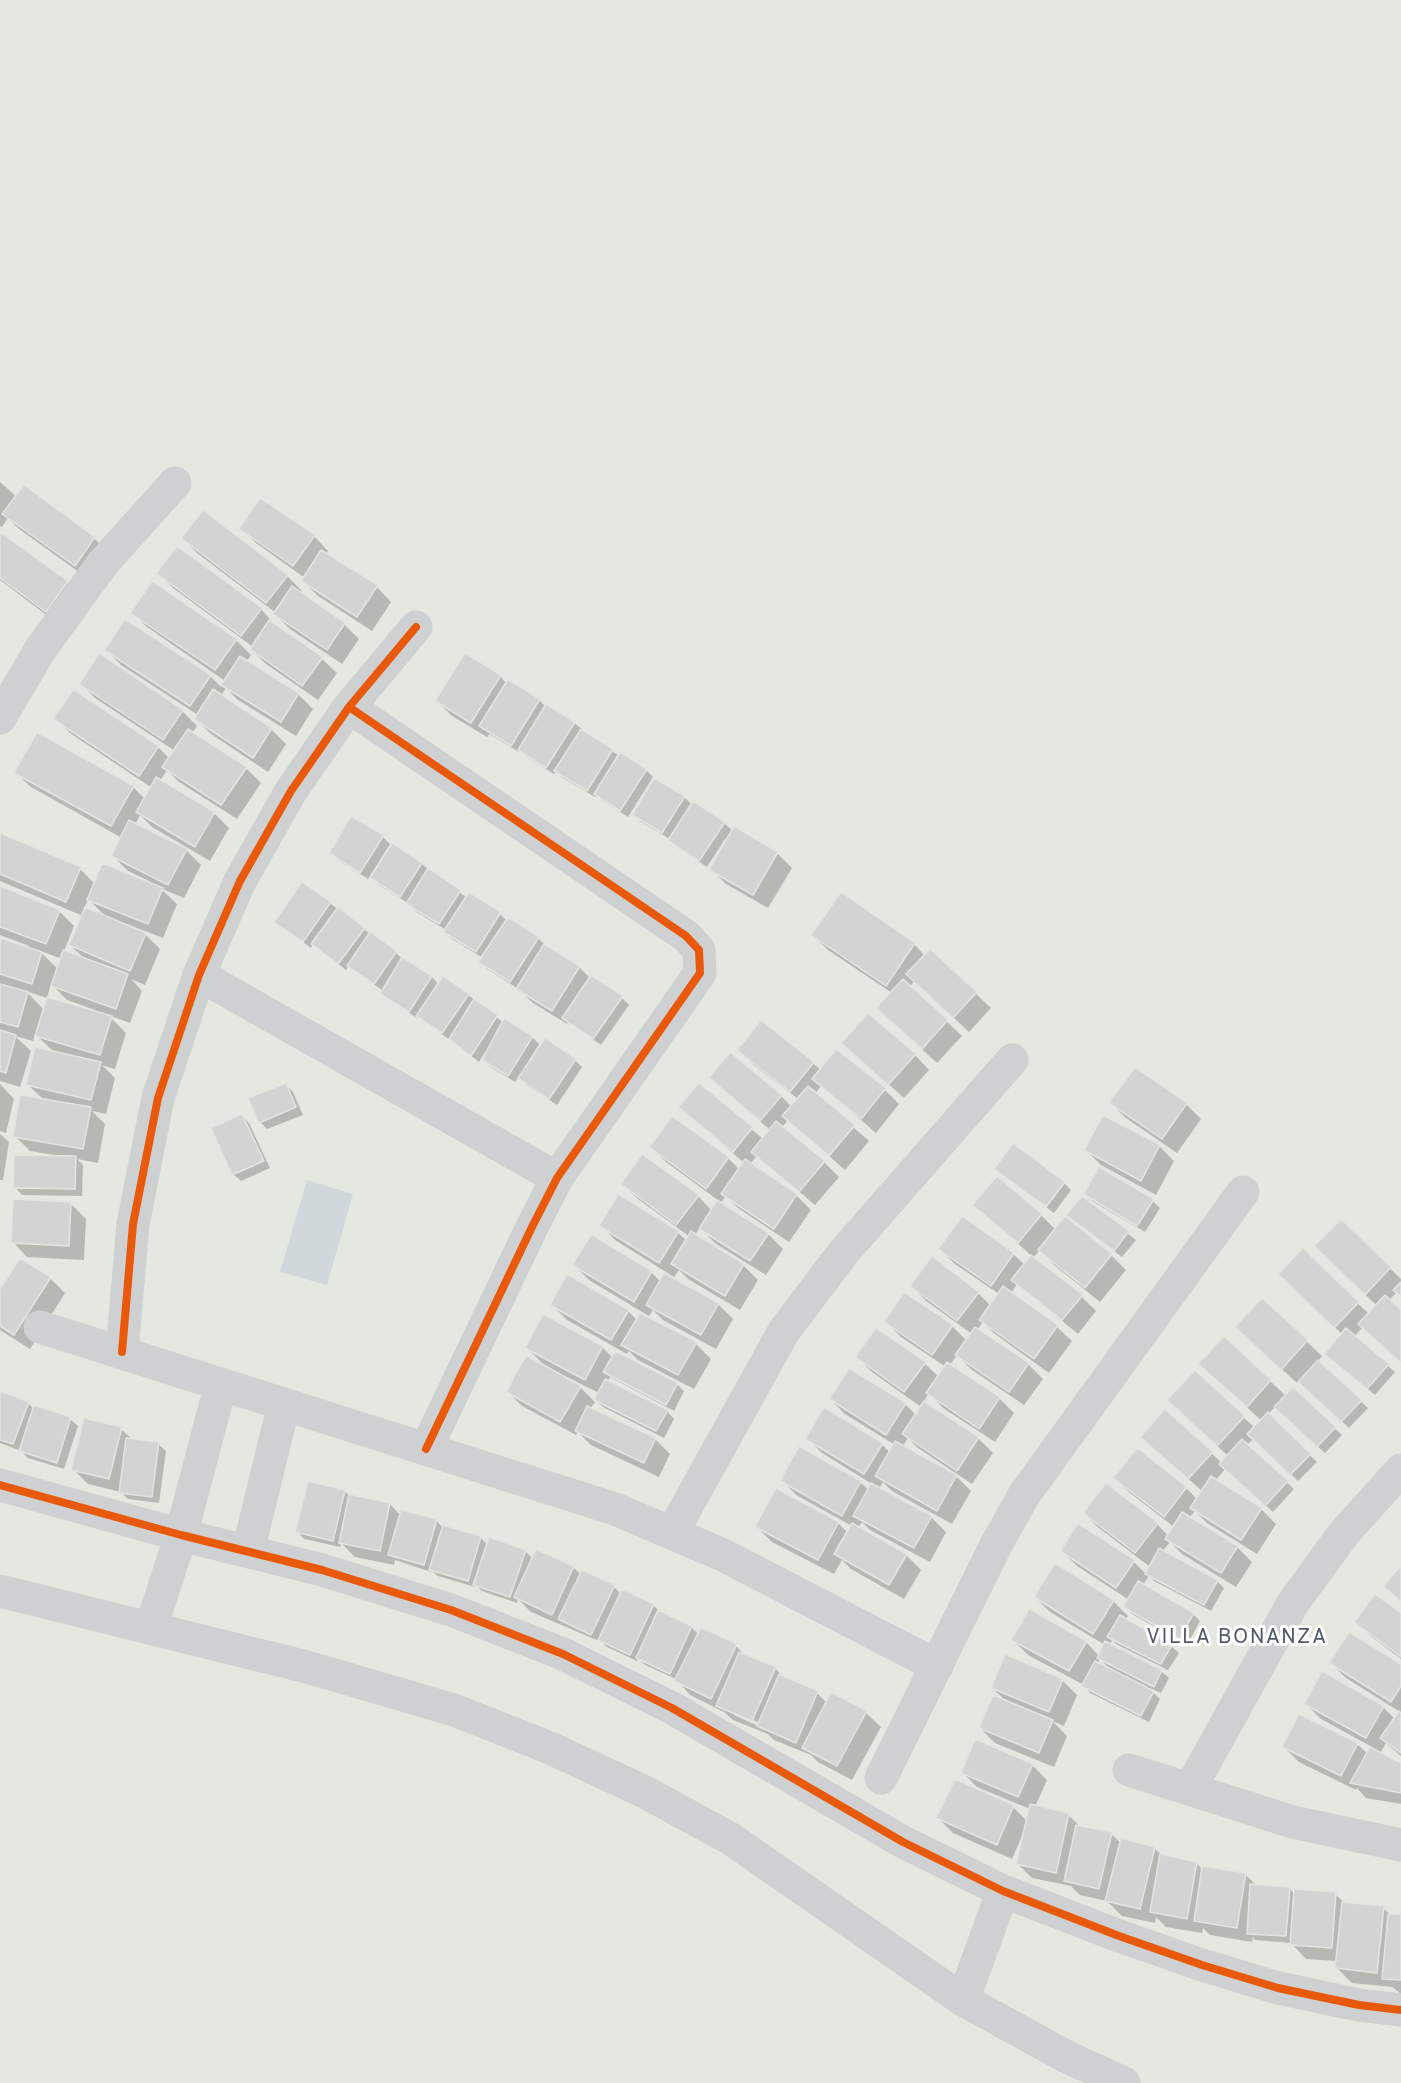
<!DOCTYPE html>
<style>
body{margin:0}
canvas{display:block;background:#f4f5f2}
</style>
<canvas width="1401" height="2083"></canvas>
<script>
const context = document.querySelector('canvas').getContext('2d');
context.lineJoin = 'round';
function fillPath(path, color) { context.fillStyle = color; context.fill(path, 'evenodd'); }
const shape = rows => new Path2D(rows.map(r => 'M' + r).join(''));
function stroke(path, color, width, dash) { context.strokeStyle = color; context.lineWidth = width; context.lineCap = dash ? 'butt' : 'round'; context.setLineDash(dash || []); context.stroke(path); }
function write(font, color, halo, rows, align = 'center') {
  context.font = font + ' Overpass,sans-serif'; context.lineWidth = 6; context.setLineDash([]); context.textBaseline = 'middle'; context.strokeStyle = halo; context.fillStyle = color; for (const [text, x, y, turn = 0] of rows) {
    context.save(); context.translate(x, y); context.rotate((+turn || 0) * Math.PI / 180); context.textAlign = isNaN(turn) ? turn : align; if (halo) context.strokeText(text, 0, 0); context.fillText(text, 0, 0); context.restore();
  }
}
fillPath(shape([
 [0,0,1401,0,1401,2083,0,2083]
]), '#e3e8e0');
fillPath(shape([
 [307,1180,353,1194,327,1285,280,1272]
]), '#d1d8dc');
fillPath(shape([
 [0,482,17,497,24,487,94,538,109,553,90,580,19,529,8,518,2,527,0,526],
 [203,512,287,576,302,591,300,593,344,624,359,639,342,664,290,629,275,614,276,613,197,553,183,538],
 [241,528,314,536,328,551,326,555,377,587,391,602,372,631,318,596,303,581,305,578,256,543],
 [0,533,67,582,82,597,61,626,0,580],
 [158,573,261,609,275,625,322,659,337,673,318,700,266,664,251,649,253,647,173,588],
 [132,612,236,640,251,655,246,662,298,694,313,709,296,736,238,700,226,688,221,696,271,729,286,744,268,772,211,734,196,719,198,715,121,665,106,650,210,676,221,687,225,681,147,627],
 [99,655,182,711,197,726,192,733,246,768,261,783,237,819,179,782,167,770,160,781,214,813,229,828,210,861,152,827,140,815,135,825,186,850,201,865,184,898,160,888,177,904,163,938,127,924,126,926,145,934,160,949,145,985,131,979,142,991,130,1023,108,1015,126,1033,115,1069,102,1065,115,1078,106,1114,92,1111,105,1124,98,1163,77,1159,83,1165,82,1196,22,1195,15,1187,54,1157,54,1155,30,1151,15,1136,44,1100,28,1085,55,1053,35,1034,33,1041,15,1036,31,1051,20,1087,0,1081,0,939,28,949,29,946,0,935,0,888,59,911,74,926,64,951,86,960,70,945,83,916,0,881,0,835,80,869,95,884,148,884,149,881,128,871,113,856,122,838,31,787,16,773,133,787,145,799,152,788,70,733,55,718,158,747,170,759,175,751,95,698,81,684],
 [88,899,108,919,84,909],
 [38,950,62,959,58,969],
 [51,984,67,1000,95,1010,95,1013,44,1010,26,991,47,998],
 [500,676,507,684,539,700,546,707,574,723,619,756,646,770,653,777,628,817,603,801,597,795,595,797,563,778,556,771,554,774,527,757,520,750,519,752,489,734,487,737,452,716,437,701],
 [655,780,684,797,692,805,694,803,724,823,733,831,777,853,792,868,768,908,726,884,711,869,728,841,725,839,707,867,677,847,670,839,641,822,633,815],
 [383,837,390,844,368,879,338,860,331,853],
 [422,864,467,898,500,914,507,921,538,938,545,945,579,967,590,978,622,998,629,1005,601,1045,568,1022,567,1024,533,1003,517,988,487,969,480,962,483,958,452,939,445,932,446,930,415,911,408,903,379,885,372,878],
 [330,903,402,958,432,977,439,985,468,995,504,1023,532,1037,539,1044,530,1059,532,1061,575,1060,582,1067,557,1105,527,1085,519,1077,515,1082,491,1067,484,1060,487,1053,485,1052,479,1062,418,1016,417,1018,389,1000,381,993,383,991,349,966,346,970,313,944,311,948,276,922],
 [813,935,914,944,925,956,930,951,991,1008,969,1032,914,981,910,987,962,1036,937,1063,893,1023,892,993,828,950],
 [761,1022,821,1070,884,1089,899,1104,876,1133,821,1086,815,1094,869,1141,845,1170,788,1120,782,1127,824,1162,839,1177,815,1205,757,1156,750,1164,796,1195,811,1210,789,1242,738,1208,726,1196,720,1204,768,1234,783,1249,766,1275,716,1244,700,1228,695,1235,743,1265,758,1280,740,1310,688,1279,679,1270,674,1277,615,1240,601,1225,619,1196,678,1233,687,1241,690,1237,638,1199,623,1184,698,1196,712,1211,719,1201,666,1162,651,1147,673,1118,728,1158,739,1169,744,1163,680,1107,699,1085,763,1139,770,1130,711,1078,781,1096,792,1107,798,1099,754,1065,739,1050],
 [843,1043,915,1055,929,1070,904,1098],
 [1135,1069,1186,1104,1201,1119,1177,1153,1126,1118,1111,1103],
 [0,1084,14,1099,6,1133,0,1131],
 [285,1084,293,1092,303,1115,267,1129,260,1122],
 [242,1116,249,1123,270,1168,241,1181,233,1174],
 [1103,1117,1159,1146,1174,1161,1156,1195,1101,1165,1086,1150],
 [0,1134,9,1142,3,1180,0,1180],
 [996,1169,1064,1183,1071,1190,1054,1213],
 [1099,1169,1153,1201,1160,1208,1145,1232,1092,1201,1084,1193],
 [1082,1198,1136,1240,1122,1257,1076,1222],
 [71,1204,86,1219,84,1260,27,1257,13,1242],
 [974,1205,1041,1215,1056,1230,1065,1219,1111,1255,1126,1270,1100,1302,1054,1265,1040,1250,1033,1258,1082,1297,1096,1311,1078,1334,1017,1284,1011,1293,1057,1327,1072,1341,1049,1373,995,1334,983,1322,977,1330,1028,1364,1043,1379,1024,1405,972,1370,957,1355,950,1365,999,1398,1014,1413,995,1442,943,1408,929,1393,923,1402,978,1438,993,1453,972,1484,918,1448,908,1438,902,1447,956,1476,971,1491,952,1524,892,1491,883,1482,879,1489,931,1517,946,1532,930,1562,870,1530,862,1522,858,1528,906,1555,921,1570,904,1599,851,1569,842,1560,834,1574,772,1542,757,1527,776,1490,838,1523,848,1533,852,1526,796,1495,782,1480,860,1482,869,1490,872,1484,822,1453,807,1438,882,1444,890,1453,895,1445,845,1414,830,1399,905,1404,916,1415,921,1407,872,1372,857,1357,925,1364,939,1377,946,1367,901,1337,886,1322,952,1326,967,1341,972,1334,926,1301,912,1286,932,1258,978,1293,991,1306,999,1294,955,1264,940,1249,1013,1254,1025,1265,1032,1256],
 [1341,1221,1401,1279,1401,1296,1397,1292,1388,1301,1401,1312,1401,1363,1363,1327,1354,1337,1395,1372,1375,1395,1334,1361,1343,1335,1294,1289,1303,1251,1369,1314,1377,1306,1331,1261],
 [591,1236,651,1272,661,1282,718,1304,733,1319,716,1349,663,1320,653,1310,649,1316,589,1280,574,1265],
 [21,1260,50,1278,65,1293,30,1349,0,1330,0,1292],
 [1262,1300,1322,1356,1318,1361,1368,1408,1349,1428,1299,1381,1297,1383,1252,1342],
 [552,1305,628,1311,637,1320,696,1344,711,1359,694,1389,638,1360,629,1351,627,1354,567,1320],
 [544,1316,602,1347,613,1358,677,1384,684,1391,674,1411,610,1377,607,1382,667,1411,674,1419,664,1438,603,1407,596,1400,599,1393,545,1366,527,1348],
 [1195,1372,1255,1428,1262,1421,1215,1379,1270,1381,1286,1396,1293,1389,1342,1435,1325,1453,1275,1407,1268,1414,1317,1462,1298,1481,1254,1438,1246,1446,1294,1489,1273,1512,1226,1468,1216,1480,1261,1509,1276,1524,1257,1554,1207,1523,1195,1511,1189,1518,1237,1547,1252,1562,1236,1587,1182,1554,1170,1542,1162,1552,1217,1581,1224,1588,1211,1611,1154,1581,1149,1576,1143,1585,1193,1614,1200,1621,1187,1645,1132,1614,1125,1607,1129,1600,1077,1566,1062,1551,1134,1562,1146,1574,1150,1567,1099,1528,1084,1513,1157,1524,1168,1536,1174,1527,1130,1493,1115,1478,1186,1488,1198,1500,1203,1492,1142,1437,1211,1453,1222,1463,1228,1456,1184,1415],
 [580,1387,595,1402,590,1409,655,1439,670,1454,659,1477,591,1445,578,1432,576,1435,522,1406,507,1391],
 [0,1392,28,1403,34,1409,70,1419,78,1426,64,1469,28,1458,21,1451,0,1443],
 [121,1429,133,1440,158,1444,166,1451,159,1503,128,1499,121,1492,88,1484,73,1469],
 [345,1491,349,1496,390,1504,401,1516,436,1520,443,1528,481,1538,488,1545,525,1551,533,1559,573,1567,581,1575,614,1587,621,1594,653,1605,660,1612,691,1627,699,1635,736,1646,746,1656,775,1668,785,1679,817,1693,827,1703,866,1713,881,1727,852,1780,818,1762,811,1755,774,1740,768,1734,733,1720,724,1712,690,1695,676,1679,645,1665,638,1658,637,1661,607,1647,600,1640,599,1641,531,1612,518,1599,517,1603,482,1591,476,1585,475,1587,438,1576,431,1570,431,1572,395,1560,394,1565,355,1557,341,1543,340,1547,304,1539,297,1531],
 [734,1712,760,1723,758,1726,734,1715],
 [1035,1597,1113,1601,1128,1616,1125,1620,1171,1646,1179,1653,1168,1670,1116,1644,1112,1640,1110,1645,1161,1671,1169,1678,1161,1693,1149,1688,1160,1699,1149,1722,1090,1693,1084,1685,1028,1655,1013,1640,1086,1642,1099,1656,1105,1645,1050,1612],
 [1100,1659,1111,1670,1097,1664],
 [1401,1615,1401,1659,1371,1636,1356,1622],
 [1331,1663,1401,1666,1401,1756,1386,1743,1380,1754,1401,1765,1401,1804,1366,1798,1357,1788,1356,1790,1299,1762,1284,1747,1357,1744,1368,1754,1372,1747,1321,1719,1306,1704,1383,1707,1395,1719,1400,1712,1346,1678],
 [1062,1680,1077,1695,1064,1726,1052,1721,1067,1736,1054,1767,995,1743,980,1728,1008,1703,992,1688],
 [1032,1765,1047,1780,1035,1807,1068,1815,1082,1828,1111,1834,1121,1843,1154,1848,1163,1856,1196,1863,1203,1870,1245,1874,1257,1886,1290,1889,1295,1894,1335,1894,1346,1904,1383,1908,1391,1915,1401,1916,1401,1994,1392,1987,1352,1983,1337,1968,1337,1961,1306,1959,1291,1943,1255,1940,1253,1937,1252,1942,1210,1935,1203,1928,1202,1933,1166,1927,1156,1917,1155,1923,1122,1916,1107,1901,1080,1895,1071,1886,1032,1878,1017,1863,1023,1837,1022,1836,1012,1859,953,1833,938,1818,1013,1807,1027,1821,1030,1809,977,1787,962,1772]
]), '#0003');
const building = shape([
 [24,485,95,537,75,566,2,514,24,485],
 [260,498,315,535,293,566,239,529,260,498],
 [203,510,288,575,266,603,181,538,203,510],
 [0,532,68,581,46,612,0,578,0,532],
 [177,546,262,608,241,636,156,573,177,546],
 [321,550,378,585,357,617,301,581,321,550],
 [152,581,237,639,215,670,130,613,152,581],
 [292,586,345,623,327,650,273,614,292,586],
 [125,619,211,675,190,706,104,650,125,619],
 [269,620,323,657,302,686,250,649,269,620],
 [99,653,183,710,163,740,79,684,99,653],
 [465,653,501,675,471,723,435,701,465,653],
 [240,656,299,693,281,722,221,685,240,656],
 [508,679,540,699,511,746,479,726,508,679],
 [73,689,159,746,139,776,53,719,73,689],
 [213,689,272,728,253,758,194,719,213,689],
 [546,704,575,722,546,768,518,750,546,704],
 [188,729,247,767,221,805,162,767,188,729],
 [581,729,613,749,587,791,554,771,581,729],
 [37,732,134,786,111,826,14,773,37,732],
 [620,752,647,769,620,811,594,794,620,752],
 [156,777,215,812,195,847,136,812,156,777],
 [654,778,685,796,662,833,632,815,654,778],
 [693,801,725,822,699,861,668,840,693,801],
 [351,816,384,835,360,873,329,853,351,816],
 [129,820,187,849,168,885,111,856,129,820],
 [734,826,778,852,753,895,709,870,734,826],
 [0,833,81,867,66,902,0,874,0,833],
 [392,843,422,863,400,897,370,878,392,843],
 [102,863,163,888,148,924,87,900,102,863],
 [428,868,461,890,439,924,406,904,428,868],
 [302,882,331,902,303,942,274,922,302,882],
 [0,886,60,910,46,944,0,927,0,886],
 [469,892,501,912,476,952,443,932,469,892],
 [841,892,915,943,886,986,811,935,841,892],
 [85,907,146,933,130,971,69,945,85,907],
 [338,907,365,928,338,964,311,944,338,907],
 [508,917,539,937,510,982,478,962,508,917],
 [370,932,397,951,374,984,347,966,370,932],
 [0,938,42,952,32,984,0,974,0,938],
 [544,944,580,966,552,1011,516,989,544,944],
 [930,949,977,992,953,1018,906,974,930,949],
 [63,950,128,974,116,1009,51,986,63,950],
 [402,957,432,976,409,1012,380,994,402,957],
 [591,975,623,996,593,1039,562,1018,591,975],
 [443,976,469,994,442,1033,416,1016,443,976],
 [903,979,948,1020,922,1049,876,1008,903,979],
 [0,984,28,992,18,1027,0,1022,0,984],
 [47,997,112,1016,100,1055,35,1036,47,997],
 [474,999,498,1015,471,1056,449,1039,474,999],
 [868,1013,916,1054,888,1085,841,1043,868,1013],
 [504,1018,533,1036,508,1076,482,1060,504,1018],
 [761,1020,814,1062,790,1092,737,1050,761,1020],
 [0,1030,16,1035,6,1073,0,1071,0,1030],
 [545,1038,576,1059,549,1099,518,1078,545,1038],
 [35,1047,101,1062,91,1100,26,1085,35,1047],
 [836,1049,886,1088,861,1119,812,1079,836,1049],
 [730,1052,782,1095,760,1121,709,1078,730,1052],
 [1135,1067,1187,1103,1162,1139,1109,1103,1135,1067],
 [286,1083,296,1107,259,1123,248,1098,286,1083],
 [699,1083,753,1127,733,1152,678,1107,699,1083],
 [808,1086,855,1125,829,1156,782,1116,808,1086],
 [20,1095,91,1107,83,1149,13,1137,20,1095],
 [242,1114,264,1161,232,1175,211,1128,242,1114],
 [1103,1115,1160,1145,1141,1181,1084,1150,1103,1115],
 [672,1116,729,1157,706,1189,649,1147,672,1116],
 [776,1121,825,1161,799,1192,751,1152,776,1121],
 [1013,1143,1065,1182,1046,1207,994,1169,1013,1143],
 [642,1154,699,1195,676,1225,621,1184,642,1154],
 [14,1155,76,1156,75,1189,13,1188,14,1155],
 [745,1159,797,1194,774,1229,721,1194,745,1159],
 [1099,1167,1154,1199,1137,1226,1083,1194,1099,1167],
 [997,1176,1042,1214,1018,1243,972,1205,997,1176],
 [618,1194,679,1231,659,1263,599,1226,618,1194],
 [1082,1196,1129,1231,1114,1251,1066,1215,1082,1196],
 [13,1199,71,1202,69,1246,11,1243,13,1199],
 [717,1200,769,1233,750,1261,699,1229,717,1200],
 [962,1216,1014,1253,991,1286,938,1249,962,1216],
 [1065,1216,1112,1254,1085,1288,1038,1250,1065,1216],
 [1341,1219,1391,1267,1365,1295,1314,1246,1341,1219],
 [691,1231,744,1264,725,1296,671,1264,691,1231],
 [591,1234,652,1271,634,1302,572,1265,591,1234],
 [1303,1248,1359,1302,1334,1328,1278,1274,1303,1248],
 [1031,1255,1083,1295,1062,1320,1011,1280,1031,1255],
 [932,1256,979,1292,957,1321,910,1286,932,1256],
 [20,1258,51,1277,14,1335,0,1326,0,1289,20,1258],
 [664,1273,719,1303,701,1335,646,1305,664,1273],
 [567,1274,629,1310,611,1340,550,1305,567,1274],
 [1401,1282,1401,1297,1393,1290,1401,1282],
 [1003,1286,1058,1325,1034,1359,979,1320,1003,1286],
 [904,1292,953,1325,932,1355,884,1322,904,1292],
 [1385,1295,1401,1310,1401,1363,1358,1324,1385,1295],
 [1262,1298,1308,1340,1281,1370,1235,1327,1262,1298],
 [640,1313,697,1342,678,1375,621,1345,640,1313],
 [543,1314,603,1346,585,1380,525,1348,543,1314],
 [975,1327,1029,1363,1009,1392,955,1355,975,1327],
 [876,1328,926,1362,904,1392,855,1357,876,1328],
 [1346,1328,1389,1364,1367,1389,1324,1354,1346,1328],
 [1224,1336,1271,1380,1247,1407,1198,1364,1224,1336],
 [615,1351,678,1383,666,1405,603,1372,615,1351],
 [526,1355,581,1386,560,1422,506,1392,526,1355],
 [1318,1360,1362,1400,1341,1422,1298,1382,1318,1360],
 [947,1362,1000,1397,979,1429,926,1393,947,1362],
 [849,1368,906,1403,886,1435,829,1399,849,1368],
 [1195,1370,1245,1416,1217,1446,1167,1400,1195,1370],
 [605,1379,668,1410,656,1431,594,1400,605,1379],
 [1293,1387,1336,1427,1317,1447,1274,1407,1293,1387],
 [0,1391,29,1402,13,1444,0,1440,0,1391],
 [924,1401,979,1437,957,1471,902,1434,924,1401],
 [34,1405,71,1417,57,1463,19,1451,34,1405],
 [587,1406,656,1438,644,1463,575,1431,587,1406],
 [824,1407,883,1443,864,1474,805,1439,824,1407],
 [1165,1409,1213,1452,1188,1479,1140,1437,1165,1409],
 [1268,1412,1311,1454,1290,1475,1247,1434,1268,1412],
 [84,1418,122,1427,109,1479,71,1470,84,1418],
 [126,1438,159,1442,152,1497,119,1493,126,1438],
 [1242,1439,1288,1481,1265,1506,1219,1464,1242,1439],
 [895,1441,957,1475,937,1511,875,1476,895,1441],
 [799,1446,861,1481,842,1516,780,1481,799,1446],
 [1137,1448,1187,1487,1164,1517,1113,1478,1137,1448],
 [1211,1476,1262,1508,1241,1540,1190,1508,1211,1476],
 [308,1481,345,1490,333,1541,295,1532,308,1481],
 [871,1483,932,1516,914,1548,853,1516,871,1483],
 [1106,1483,1158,1523,1135,1553,1083,1513,1106,1483],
 [776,1488,839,1522,818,1560,755,1527,776,1488],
 [349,1494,390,1503,380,1551,339,1543,349,1494],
 [401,1510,437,1519,424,1565,388,1555,401,1510],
 [1182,1512,1238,1546,1221,1573,1165,1539,1182,1512],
 [852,1523,907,1554,889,1585,834,1554,852,1523],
 [1078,1523,1135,1560,1116,1588,1060,1551,1078,1523],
 [443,1525,481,1536,468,1581,429,1570,443,1525],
 [489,1537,526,1550,510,1597,473,1585,489,1537],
 [1159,1548,1218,1580,1204,1605,1145,1574,1159,1548],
 [536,1549,574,1566,552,1615,514,1597,536,1549],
 [1055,1563,1114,1600,1093,1634,1034,1597,1055,1563],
 [1401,1566,1401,1602,1383,1586,1401,1566],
 [582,1570,615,1585,591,1635,558,1619,582,1570],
 [1138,1581,1194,1613,1179,1639,1123,1607,1138,1581],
 [622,1589,654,1604,630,1655,598,1640,622,1589],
 [1375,1594,1401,1613,1401,1657,1354,1622,1375,1594],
 [1029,1609,1087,1641,1069,1671,1011,1640,1029,1609],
 [658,1610,692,1626,670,1674,636,1658,658,1610],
 [1120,1615,1172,1645,1161,1664,1107,1637,1120,1615],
 [701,1627,737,1644,711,1699,674,1681,701,1627],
 [1349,1632,1401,1664,1401,1686,1391,1702,1329,1663,1349,1632],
 [1105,1641,1162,1670,1154,1687,1097,1658,1105,1641],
 [739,1652,776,1667,752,1721,716,1706,739,1652],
 [1005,1654,1063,1679,1049,1712,991,1688,1005,1654],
 [1095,1661,1154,1691,1141,1716,1081,1686,1095,1661],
 [1322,1671,1384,1706,1366,1738,1304,1704,1322,1671],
 [779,1674,818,1691,796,1743,757,1726,779,1674],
 [831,1692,867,1711,837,1766,802,1748,831,1692],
 [993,1695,1053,1720,1039,1753,979,1728,993,1695],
 [1399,1711,1401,1713,1401,1753,1380,1738,1399,1711],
 [1299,1714,1358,1743,1341,1776,1282,1747,1299,1714],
 [975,1739,1033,1764,1018,1797,961,1773,975,1739],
 [1370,1747,1401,1763,1401,1793,1350,1783,1370,1747],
 [955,1779,1014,1805,997,1845,936,1818,955,1779],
 [1030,1804,1069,1813,1056,1873,1016,1864,1030,1804],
 [1076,1825,1112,1832,1099,1889,1064,1881,1076,1825],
 [1121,1838,1155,1847,1140,1909,1105,1901,1121,1838],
 [1160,1854,1197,1862,1187,1919,1150,1912,1160,1854],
 [1202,1866,1246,1873,1237,1928,1194,1921,1202,1866],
 [1250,1884,1290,1887,1286,1936,1247,1934,1250,1884],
 [1294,1889,1336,1892,1332,1948,1290,1945,1294,1889],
 [1342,1902,1384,1906,1377,1973,1335,1968,1342,1902],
 [1388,1914,1401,1914,1401,1980,1382,1979,1388,1914]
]);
fillPath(building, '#d2d3d3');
stroke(building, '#e4e4e2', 1.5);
stroke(shape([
 [349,707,686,936,699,950,700,973,557,1178,532,1227,426,1449],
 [0,718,40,650,103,563,175,483],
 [199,975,557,1178],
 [40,1327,615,1509,723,1555,937,1666],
 [122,1352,133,1224,158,1098,199,975,240,881,291,791,349,707,416,627],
 [0,1485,181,1535,322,1570,451,1610,563,1654,672,1708,903,1842,1003,1891,1119,1936,1202,1965,1278,1988,1359,2005,1401,2010],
 [672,1533,784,1331,843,1253,1012,1060],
 [248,1551,284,1404],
 [0,1591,307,1667,454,1710,550,1748,645,1792,731,1839,963,2000,1067,2057,1124,2083],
 [151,1627,181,1535,221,1384],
 [1129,1770,1293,1822,1401,1845],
 [881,1778,996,1545,1024,1495,1243,1192],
 [1190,1789,1293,1603,1344,1533,1401,1470],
 [963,2000,1003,1891]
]), '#cfd0d1', 33);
stroke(shape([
 [349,707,686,936,699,950,700,973,557,1178,532,1227,426,1449],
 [122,1352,133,1224,158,1098,199,975,240,881,291,791,349,707,416,627],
 [0,1485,181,1535,322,1570,451,1610,563,1654,672,1708,903,1842,1003,1891,1119,1936,1202,1965,1278,1988,1359,2005,1401,2010]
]), '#e8590c', 8);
context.letterSpacing = '1.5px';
write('21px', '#505b6a', '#fff', [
 ["VILLA BONANZA",1237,1639]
]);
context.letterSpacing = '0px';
</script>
